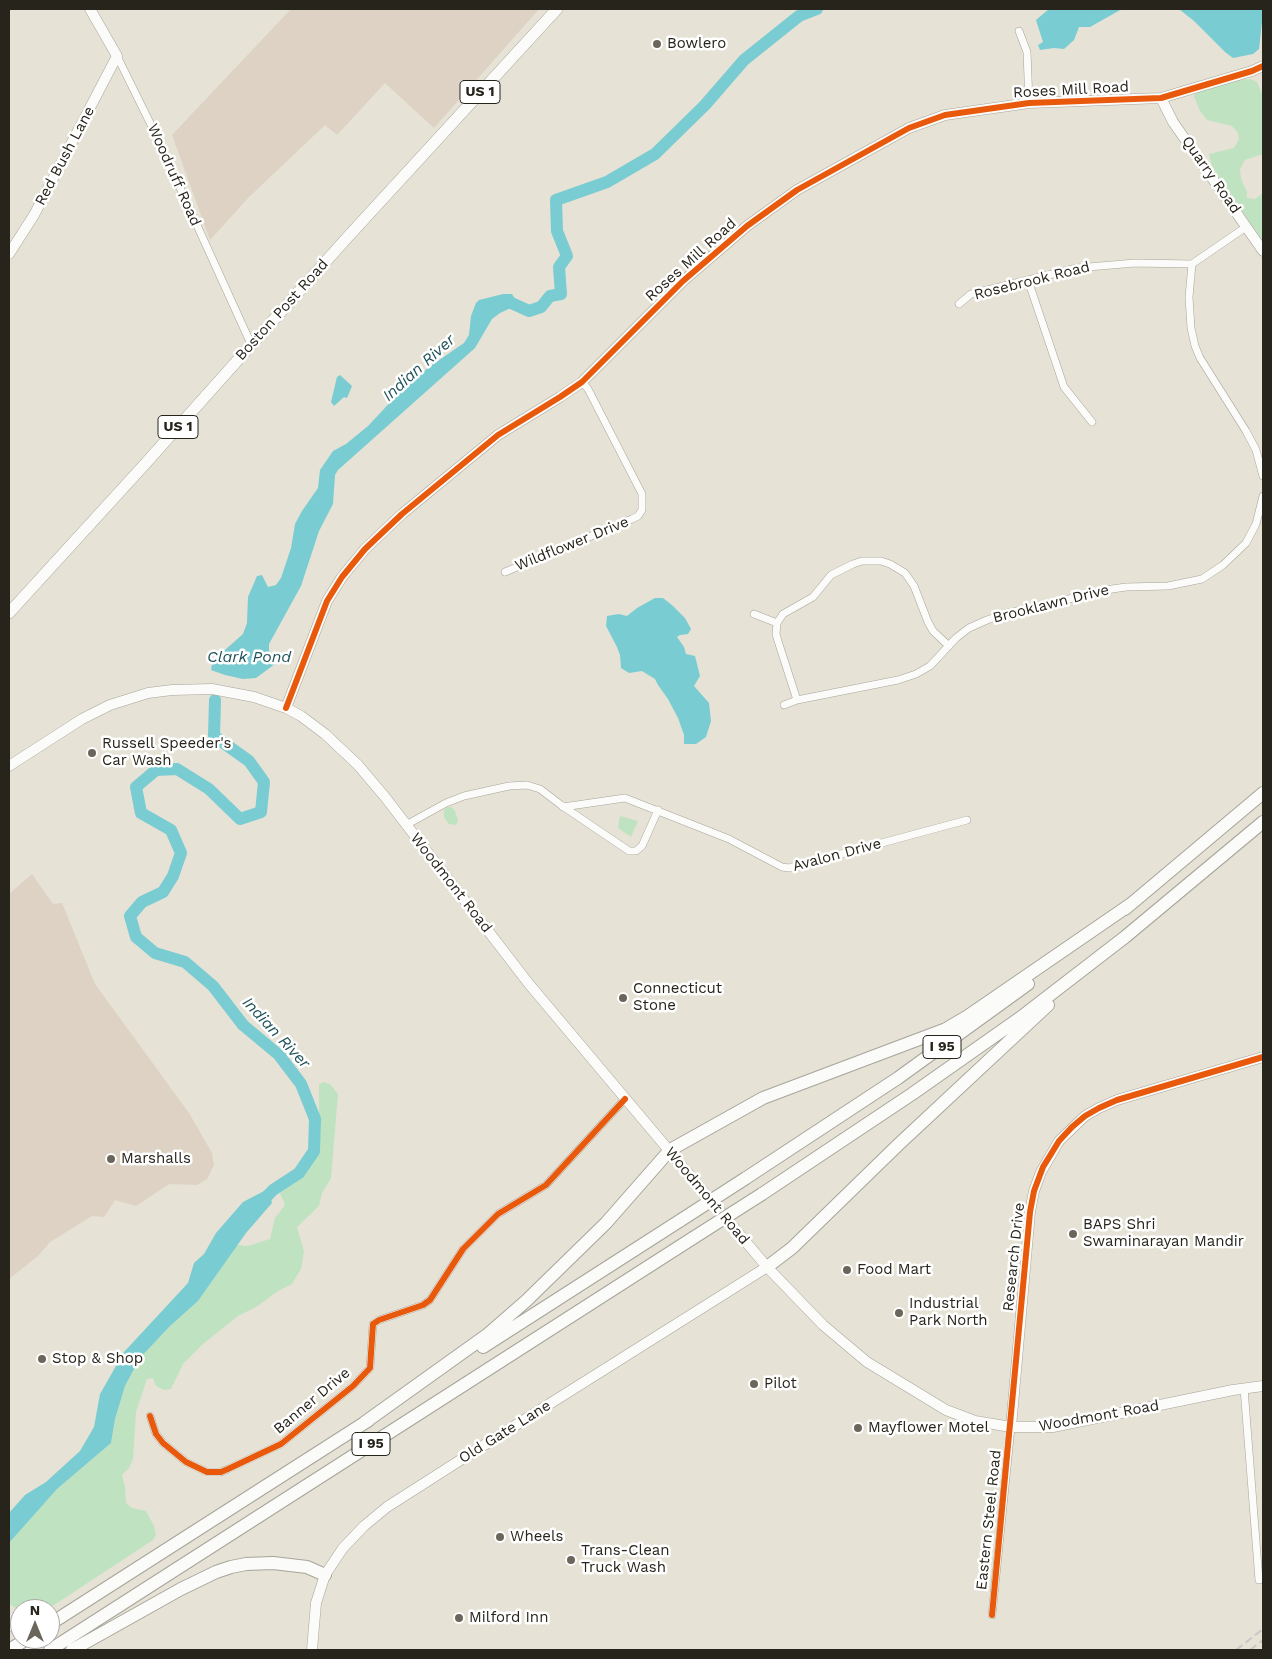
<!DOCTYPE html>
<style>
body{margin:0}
#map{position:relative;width:1272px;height:1659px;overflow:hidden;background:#e6e2d5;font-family:"Work Sans",sans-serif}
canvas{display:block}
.frame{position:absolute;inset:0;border:10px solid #27241b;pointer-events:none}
.north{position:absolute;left:10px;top:1599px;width:50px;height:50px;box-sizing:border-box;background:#fff;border:1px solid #a9a7a4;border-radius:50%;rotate:0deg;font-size:14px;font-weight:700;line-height:20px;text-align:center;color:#27241b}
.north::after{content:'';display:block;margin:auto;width:18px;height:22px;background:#6a665c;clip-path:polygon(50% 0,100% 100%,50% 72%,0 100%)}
</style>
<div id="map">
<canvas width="1272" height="1659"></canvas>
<div class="frame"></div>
<div class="north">N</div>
</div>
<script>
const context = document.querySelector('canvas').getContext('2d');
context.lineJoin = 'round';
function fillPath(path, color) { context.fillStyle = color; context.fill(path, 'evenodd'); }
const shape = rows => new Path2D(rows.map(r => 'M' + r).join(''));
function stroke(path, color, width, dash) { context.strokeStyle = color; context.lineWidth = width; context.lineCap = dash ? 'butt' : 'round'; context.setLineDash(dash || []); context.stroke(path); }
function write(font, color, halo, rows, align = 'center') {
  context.font = font + ' "Work Sans",sans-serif'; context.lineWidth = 5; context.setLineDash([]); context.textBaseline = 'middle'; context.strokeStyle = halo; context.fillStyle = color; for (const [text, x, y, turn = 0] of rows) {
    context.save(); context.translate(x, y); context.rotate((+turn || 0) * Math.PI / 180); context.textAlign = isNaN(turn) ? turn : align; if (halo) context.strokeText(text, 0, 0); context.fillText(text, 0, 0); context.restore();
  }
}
fillPath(shape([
 [291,9,539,9,434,128,385,83,337,135,325,125,249,197,210,240,172,135],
 [32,874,53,904,62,903,95,984,189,1113,212,1153,214,1165,207,1179,197,1185,169,1184,136,1206,115,1200,104,1217,92,1216,50,1242,38,1256,9,1279,9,894]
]), '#ddd2c3');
fillPath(shape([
 [1251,79,1257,82,1263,96,1263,154,1245,160,1240,169,1241,179,1247,192,1247,198,1255,199,1263,193,1263,241,1212,167,1209,154,1234,148,1239,139,1238,133,1232,126,1207,120,1200,111,1194,96,1198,90,1237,80],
 [448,807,451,807,455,811,458,820,456,825,449,824,444,817,444,810],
 [620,816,638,821,631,837,618,828],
 [323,1082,330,1084,338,1094,331,1178,322,1193,319,1206,297,1227,304,1252,301,1269,292,1284,278,1291,256,1307,238,1316,203,1344,183,1364,171,1389,164,1390,156,1386,153,1378,147,1379,136,1412,133,1459,129,1468,122,1475,125,1487,126,1503,132,1508,146,1511,154,1526,156,1535,153,1540,48,1609,20,1609,20,1610,12,1606,9,1601,9,1543,57,1489,111,1443,115,1419,125,1386,140,1358,169,1327,198,1301,237,1245,248,1246,270,1239,275,1218,285,1205,280,1193,279,1183,292,1171,313,1157,316,1146,319,1112,319,1085]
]), '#bfe3c0');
fillPath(shape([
 [1049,9,1122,9,1090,27,1079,27,1074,40,1064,49,1054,48,1040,50,1038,45,1043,42,1036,20],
 [1179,9,1263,9,1263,20,1262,22,1259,49,1253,54,1233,58,1225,52,1194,21],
 [503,294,512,294,517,302,515,306,500,313,492,319,475,348,338,470,335,475,333,504,319,531,301,586,269,644,269,651,275,659,275,664,256,678,243,679,225,675,211,670,212,664,217,657,243,634,247,623,248,597,257,576,262,575,268,587,276,585,281,578,291,548,295,524,302,511,318,488,320,470,333,451,346,444,368,426,397,395,429,367,464,343,469,335,471,316,476,303,479,300],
 [340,375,352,386,347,398,344,397,334,406,331,402,337,377],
 [655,598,663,598,673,606,685,618,691,629,688,634,680,635,677,637,684,647,686,654,695,656,700,676,694,686,709,703,711,721,706,737,696,744,684,744,684,735,678,718,668,699,658,685,655,679,642,671,629,673,621,668,620,655,617,647,606,626,607,616,619,614,627,616,637,608],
 [268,1189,272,1203,246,1233,198,1301,169,1327,140,1358,125,1386,115,1419,111,1443,57,1489,9,1543,9,1513,25,1495,46,1482,80,1451,94,1427,100,1394,124,1352,188,1283,194,1263,204,1254,216,1233,243,1202]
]), '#79ccd2');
stroke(shape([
 [500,304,507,301,529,311,541,307,550,296,561,294,559,267,567,256,557,231,556,200,607,182,655,154,705,105,744,60,799,16,817,9],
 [215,700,214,736,249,761,264,782,261,812,240,819,209,789,177,769,156,770,136,787,141,813,171,830,181,853,173,876,163,892,142,902,130,916,136,937,155,953,185,962,213,986,243,1025,279,1055,301,1084,315,1119,314,1151,299,1173,273,1190,257,1207]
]), '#79ccd2', 12);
const street = shape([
 [1019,31,1027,52,1029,103],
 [117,56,156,135,251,344],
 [1192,264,1189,297,1191,328,1195,346,1200,358,1246,431,1256,450,1263,476],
 [1028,280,1064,387,1092,422],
 [959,304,971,294,1077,268,1135,263,1192,264,1246,227],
 [505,572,632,519,638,516,642,510,642,494,588,389,582,382],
 [754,614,777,623],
 [797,700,778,641,776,634,777,623,783,614,813,597,831,575,853,564,862,561,881,561,890,564,905,573,914,586,928,622,933,631,949,646],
 [784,705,797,700,898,680,916,674,930,666,956,638,969,628,987,620,1004,614,1112,589,1126,587,1168,586,1202,579,1223,565,1246,543,1256,524,1263,496],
 [563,807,625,798,729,839,782,867,789,868,967,820],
 [406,825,446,803,464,796,509,786,527,785,540,789,561,805,629,851,636,851,642,846,658,810],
 [1244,1388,1259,1580],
 [150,1416,156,1434,163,1443,186,1462,207,1472,221,1472,228,1469,281,1444,353,1386,370,1368,373,1324,379,1320,423,1305,430,1300,463,1249,498,1214,546,1185,625,1099],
 [992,1615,1011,1427],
 [9,1623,20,1638],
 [21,1639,29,1650]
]);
const secondary = shape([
 [1161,98,1173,122,1263,251],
 [9,254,34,215,117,56,90,9],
 [286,708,327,601,342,577,365,549,402,514,498,435,560,397,582,382,683,281,747,226,797,190,909,128,945,115,1029,103,1161,98,1252,71,1263,66],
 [9,766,82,719,110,705,148,693,172,690,212,689,254,697,286,708,301,716,325,734,358,765,385,797,529,984,767,1267,823,1325,867,1362,946,1410,975,1421,1011,1427,1053,1427,1233,1390,1263,1386],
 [1011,1427,1030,1212,1034,1191,1041,1172,1059,1141,1085,1116,1099,1108,1117,1100,1263,1057],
 [312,1650,316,1603,325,1575,343,1548,364,1526,387,1507,462,1459,767,1267]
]);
const primary = shape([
 [9,613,145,464,345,240,557,9]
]);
const highway = shape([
 [1125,909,1263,793],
 [746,1178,898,1078,1028,984],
 [762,1194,912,1094,1020,1018,1125,937,1263,822],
 [767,1267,792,1248,899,1144,1048,1005],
 [483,1347,681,1220],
 [364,1423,487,1335,526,1301,606,1223,670,1150,763,1098,946,1029,968,1016,1131,904],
 [50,1624,369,1420],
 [50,1650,693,1238],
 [72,1650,181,1589,216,1572,231,1567,246,1564,273,1563,307,1567,325,1575]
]);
stroke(street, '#a7a49a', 8);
stroke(secondary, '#a7a49a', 11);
stroke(primary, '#a7a49a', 12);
stroke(highway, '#a7a49a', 14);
stroke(street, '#fbfbf9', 7);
stroke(secondary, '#fbfbf9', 10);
stroke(primary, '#fbfbf9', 11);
stroke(highway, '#fbfbf9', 12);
stroke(shape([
 [1236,1650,1263,1629],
 [1250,1650,1263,1640]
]), '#c9c8c5', 2, [8, 4]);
const highwayBridge = shape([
 [681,1220,746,1178],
 [693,1238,762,1194],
 [9,1650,27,1639]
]);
stroke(highwayBridge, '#a7a49a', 14, []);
stroke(highwayBridge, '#fbfbf9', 12);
stroke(shape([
 [286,708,327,601,342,577,365,549,402,514,498,435,560,397,582,382,683,281,747,226,797,190,909,128,945,115,1029,103,1161,98,1252,71,1263,66],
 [150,1416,156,1434,163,1443,186,1462,207,1472,221,1472,228,1469,281,1444,353,1386,370,1368,373,1324,379,1320,423,1305,430,1300,463,1249,498,1214,546,1185,625,1099],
 [992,1615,1030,1212,1034,1191,1043,1167,1059,1141,1072,1127,1085,1116,1099,1108,1117,1100,1263,1057]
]), '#e8590c', 6);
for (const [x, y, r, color] of [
 [657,44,5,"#6a665c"],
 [92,753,5,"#6a665c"],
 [623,998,5,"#6a665c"],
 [111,1159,5,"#6a665c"],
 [1073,1234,5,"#6a665c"],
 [847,1270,5,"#6a665c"],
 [899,1313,5,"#6a665c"],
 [42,1359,5,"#6a665c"],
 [754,1384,5,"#6a665c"],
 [858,1428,5,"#6a665c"],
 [500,1537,5,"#6a665c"],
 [571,1560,5,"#6a665c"],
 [459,1618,5,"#6a665c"]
]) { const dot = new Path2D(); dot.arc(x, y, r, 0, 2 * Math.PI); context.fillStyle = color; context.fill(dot); stroke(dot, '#fff', 2); }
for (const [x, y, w] of [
 [480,92,40],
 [178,427,40],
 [942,1047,38],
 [371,1444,38]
]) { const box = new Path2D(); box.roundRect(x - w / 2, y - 11.5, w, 23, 4); context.fillStyle = '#fff'; context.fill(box); stroke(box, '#27241b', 1); }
write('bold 14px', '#27241b', null, [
 ["US 1",480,92],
 ["US 1",178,427],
 ["I 95",942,1047],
 ["I 95",371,1444]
]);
write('15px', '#27241b', '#fff', [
 ["Bowlero",667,44],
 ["Russell Speeder's",102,744],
 ["Car Wash",102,761],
 ["Connecticut",633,989],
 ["Stone",633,1006],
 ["Marshalls",121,1159],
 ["BAPS Shri",1083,1225],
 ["Swaminarayan Mandir",1083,1242],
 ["Food Mart",857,1270],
 ["Industrial",909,1304],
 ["Park North",909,1321],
 ["Stop & Shop",52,1359],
 ["Pilot",764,1384],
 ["Mayflower Motel",868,1428],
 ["Wheels",510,1537],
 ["Trans-Clean",581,1551],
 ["Truck Wash",581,1568],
 ["Milford Inn",469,1618]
], 'left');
write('15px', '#27241b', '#fff', [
 ["Roses Mill Road",1071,90,-3],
 ["Red Bush Lane",65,156,-62],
 ["Woodruff Road",174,175,66],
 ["Quarry Road",1211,175,55],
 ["Roses Mill Road",691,260,-42],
 ["Rosebrook Road",1032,281,-14],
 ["Boston Post Road",282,310,-48],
 ["Wildflower Drive",572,544,-22],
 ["Brooklawn Drive",1051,604,-14],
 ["Avalon Drive",837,855,-15],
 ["Woodmont Road",451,883,52],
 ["Woodmont Road",707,1196,50],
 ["Research Drive",1014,1257,-84],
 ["Banner Drive",312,1401,-40],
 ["Woodmont Road",1099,1416,-10],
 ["Old Gate Lane",505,1432,-32],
 ["Eastern Steel Road",989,1520,-84]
]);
write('italic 16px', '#205359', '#fff', [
 ["Indian River",419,368,-42],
 ["Clark Pond",249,657],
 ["Indian River",276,1033,47]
]);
</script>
